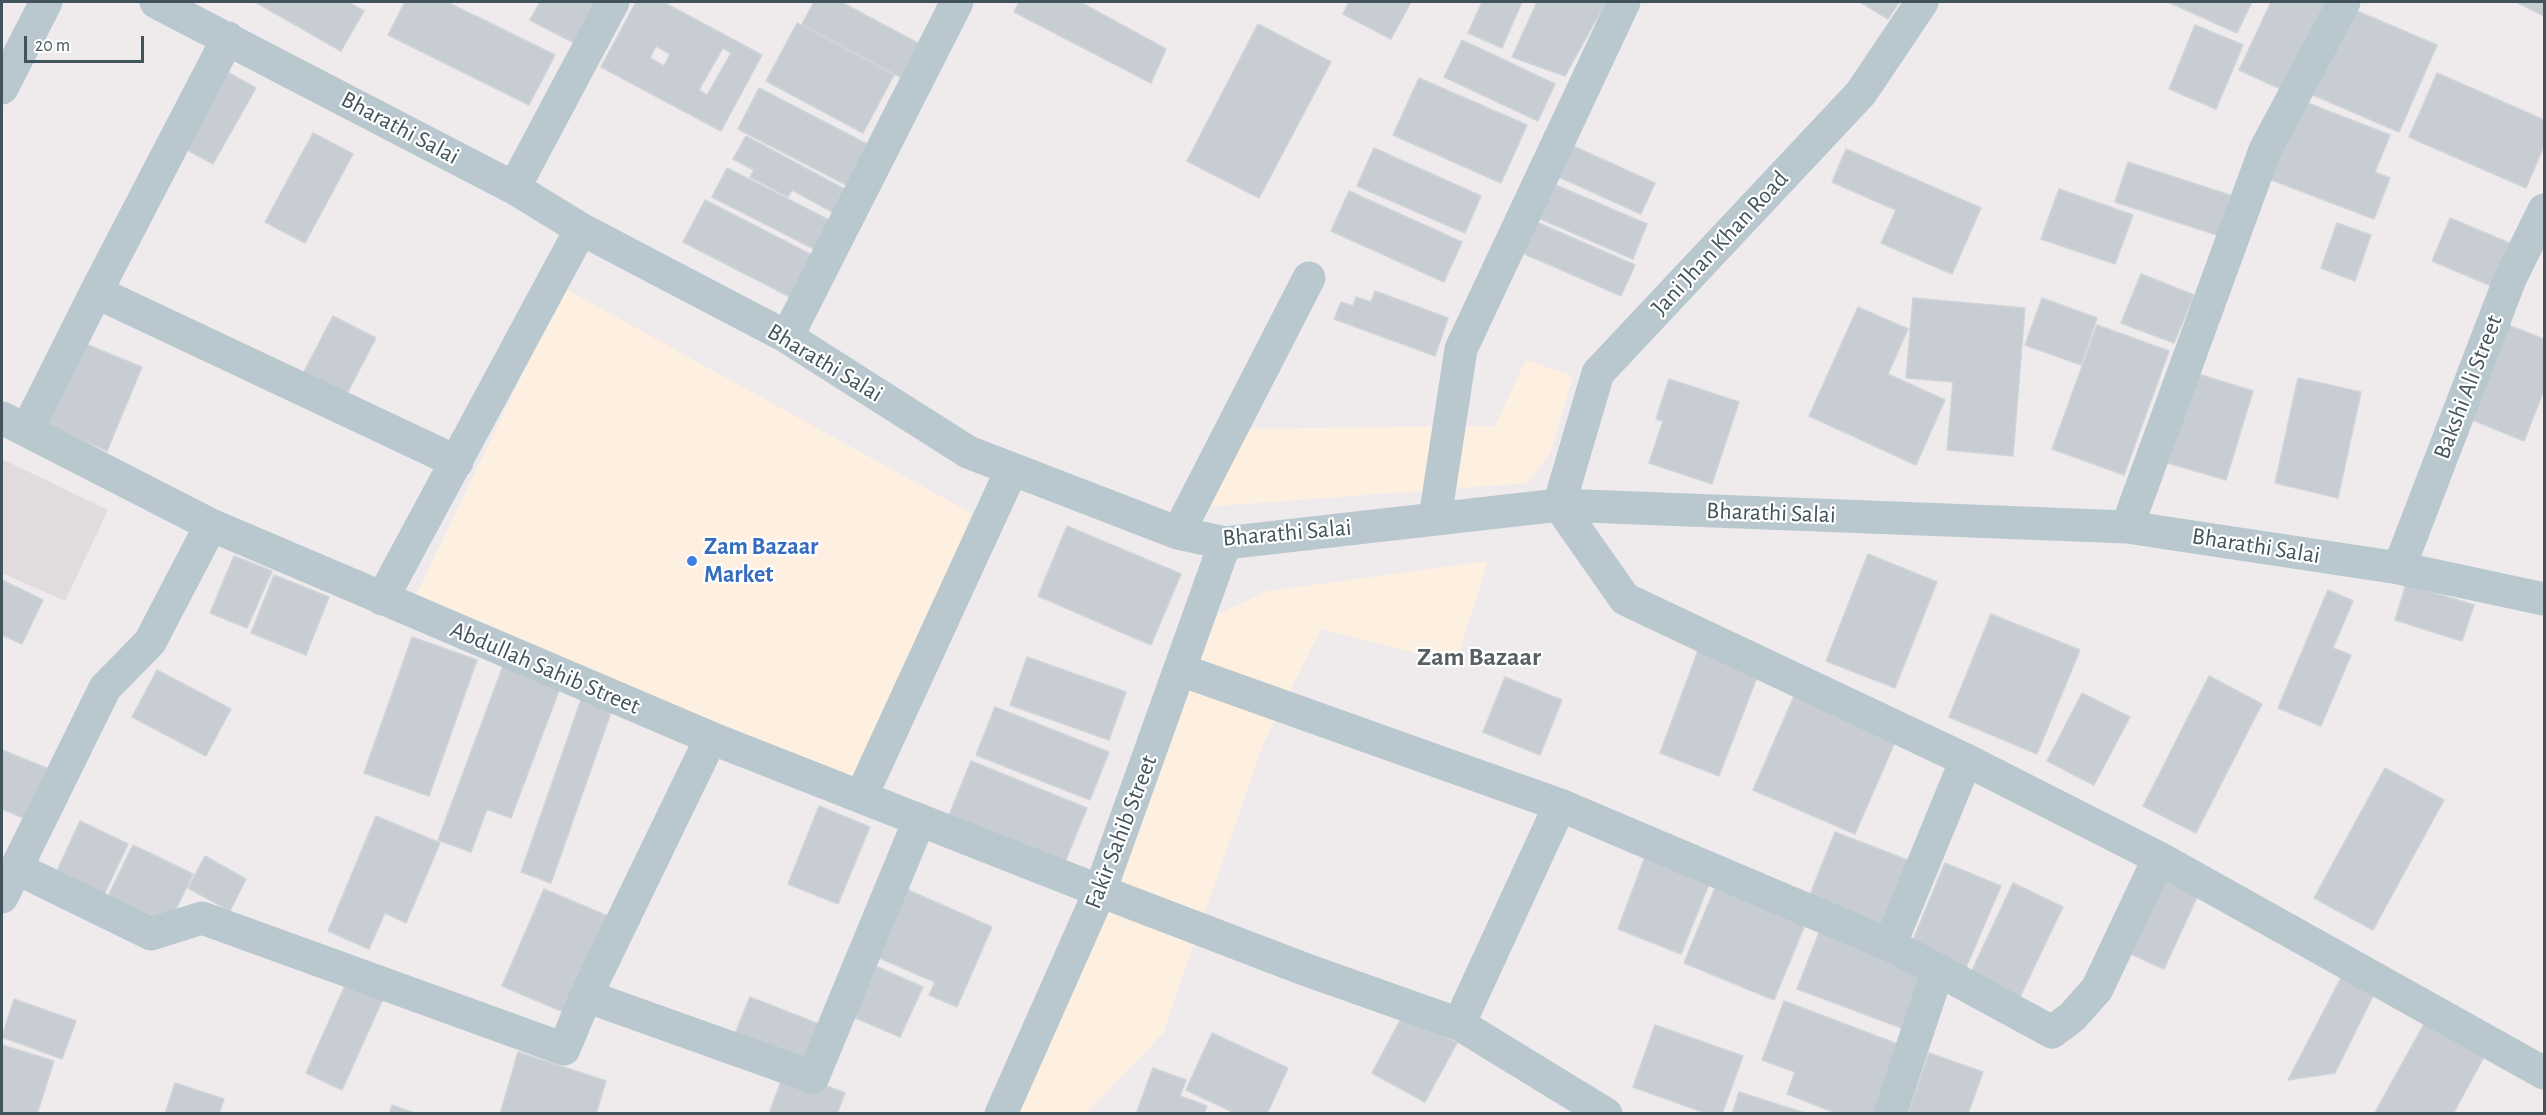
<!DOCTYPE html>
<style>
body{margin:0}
#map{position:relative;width:2546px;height:1115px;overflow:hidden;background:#efebec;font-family:"Alegreya Sans",sans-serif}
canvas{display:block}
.frame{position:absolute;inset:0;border:3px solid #42545b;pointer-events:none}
.scale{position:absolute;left:24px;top:36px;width:120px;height:27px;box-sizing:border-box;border:3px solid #42545b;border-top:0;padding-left:8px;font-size:18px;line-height:21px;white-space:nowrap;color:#42545b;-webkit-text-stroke:4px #fff;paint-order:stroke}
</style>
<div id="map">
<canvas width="2546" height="1115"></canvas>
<div class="frame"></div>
<div class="scale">20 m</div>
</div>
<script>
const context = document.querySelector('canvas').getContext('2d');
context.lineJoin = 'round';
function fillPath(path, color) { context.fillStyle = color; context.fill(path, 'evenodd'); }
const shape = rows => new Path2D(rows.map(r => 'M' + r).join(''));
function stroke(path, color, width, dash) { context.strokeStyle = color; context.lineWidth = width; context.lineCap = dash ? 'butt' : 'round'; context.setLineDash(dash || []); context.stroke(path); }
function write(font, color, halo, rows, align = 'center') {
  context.font = font + ' "Alegreya Sans",sans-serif'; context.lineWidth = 4.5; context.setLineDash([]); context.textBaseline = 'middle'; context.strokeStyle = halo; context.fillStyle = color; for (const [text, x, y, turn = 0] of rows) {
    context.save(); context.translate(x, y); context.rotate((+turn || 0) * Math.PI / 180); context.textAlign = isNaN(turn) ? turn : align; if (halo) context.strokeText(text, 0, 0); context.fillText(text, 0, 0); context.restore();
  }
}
fillPath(shape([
 [564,288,972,514,853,789,410,608],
 [1526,360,1573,376,1551,451,1528,483,1203,507,1226,429,1495,426],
 [1488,561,1456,663,1321,629,1264,742,1163,1033,1087,1113,1018,1114,1218,614,1268,591]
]), '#fef0e1');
fillPath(shape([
 [2,459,108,510,65,601,2,573]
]), '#e0dcde');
const building = shape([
 [255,2,348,2,364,11,341,51,255,2],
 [405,2,447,2,555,55,529,105,388,35,405,2],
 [540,2,598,2,576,44,530,20,540,2],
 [636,2,663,2,762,55,721,131,601,67,636,2],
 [656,46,670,54,664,66,650,58,656,46],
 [723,48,731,53,707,95,699,90,723,48],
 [814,2,841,2,929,49,911,83,802,24,814,2],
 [1019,2,1080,2,1166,49,1151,83,1014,12,1019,2],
 [1349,2,1411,2,1391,39,1343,14,1349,2],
 [1482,2,1522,2,1502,48,1468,33,1482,2],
 [1537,2,1606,2,1565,76,1512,57,1537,2],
 [1860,2,1899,2,1888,19,1860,2],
 [2168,2,2252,2,2237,33,2168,2],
 [2271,2,2326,2,2285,91,2239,70,2271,2],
 [2516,2,2544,2,2544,16,2516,2],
 [2350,8,2437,45,2399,132,2313,95,2350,8],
 [797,23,894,75,863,133,766,81,797,23],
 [1258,24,1331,62,1259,198,1187,161,1258,24],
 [2195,25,2243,45,2216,109,2169,89,2195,25],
 [1462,40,1555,84,1538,121,1444,77,1462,40],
 [220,68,256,88,213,164,178,145,220,68],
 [2437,73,2544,120,2544,146,2526,188,2409,137,2437,73],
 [1419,78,1527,125,1501,183,1393,135,1419,78],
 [759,88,871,146,850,187,738,129,759,88],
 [2300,100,2390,135,2375,172,2390,178,2374,219,2269,179,2300,100],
 [313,133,353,154,305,243,265,222,313,133],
 [746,136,848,191,836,214,792,190,788,197,750,177,754,170,733,159,746,136],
 [1573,146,1655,183,1641,214,1559,177,1573,146],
 [1374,148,1481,196,1465,233,1357,186,1374,148],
 [1846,149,1981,208,1952,274,1881,243,1896,210,1832,182,1846,149],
 [2128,162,2239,198,2226,238,2115,202,2128,162],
 [727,168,833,222,818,251,712,197,727,168],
 [1551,183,1647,224,1633,259,1536,217,1551,183],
 [2059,189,2133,215,2115,264,2041,239,2059,189],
 [1349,191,1462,242,1444,282,1331,231,1349,191],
 [705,200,814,256,792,298,683,242,705,200],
 [2450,218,2514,245,2496,288,2432,261,2450,218],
 [1534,221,1635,265,1621,296,1520,252,1534,221],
 [2337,223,2371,235,2355,281,2321,268,2337,223],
 [2141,274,2194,295,2174,343,2121,323,2141,274],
 [1375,291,1448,318,1435,356,1334,319,1341,302,1353,306,1356,297,1371,302,1375,291],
 [1913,298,2025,308,2013,456,1947,450,1953,382,1906,378,1913,298],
 [2042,298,2097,318,2081,365,2025,345,2042,298],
 [1858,307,1908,329,1888,374,1945,400,1916,465,1809,416,1858,307],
 [333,316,376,338,341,405,298,383,333,316],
 [2503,323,2544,339,2544,390,2524,441,2465,417,2503,323],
 [2097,325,2169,351,2124,475,2052,449,2097,325],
 [83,343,142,367,107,451,47,425,83,343],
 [2195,373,2253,391,2226,480,2168,463,2195,373],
 [2298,378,2361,392,2338,498,2275,483,2298,378],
 [1669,379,1739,402,1712,484,1649,463,1663,421,1656,419,1669,379],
 [1067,526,1181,574,1151,645,1038,596,1067,526],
 [1868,554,1937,582,1895,688,1826,661,1868,554],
 [234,556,272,571,247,628,210,613,234,556],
 [274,575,329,597,306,655,251,633,274,575],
 [2,580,43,600,22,644,2,635,2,580],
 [2406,584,2474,605,2462,641,2395,620,2406,584],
 [2328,590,2353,601,2333,648,2351,655,2321,726,2278,708,2328,590],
 [1991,614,2080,650,2037,754,1949,717,1991,614],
 [412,637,477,660,429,796,364,773,412,637],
 [1699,648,1759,672,1719,776,1660,753,1699,648],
 [1027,657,1126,692,1109,740,1010,705,1027,657],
 [506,658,563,680,511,818,487,809,471,852,438,840,506,658],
 [157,670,231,709,206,756,132,717,157,670],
 [2209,676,2262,704,2196,833,2143,806,2209,676],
 [1505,677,1562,700,1540,755,1483,732,1505,677],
 [1797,689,1899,733,1855,834,1753,790,1797,689],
 [2082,693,2130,717,2094,785,2047,761,2082,693],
 [583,694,614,704,551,883,521,872,583,694],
 [995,707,1109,752,1090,800,976,755,995,707],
 [2,750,49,769,28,820,2,809,2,750],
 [971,761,1087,808,1065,862,949,815,971,761],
 [2385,768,2444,800,2373,930,2314,898,2385,768],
 [819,806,870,827,838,904,788,884,819,806],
 [376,816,440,843,406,923,385,913,369,949,328,931,376,816],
 [80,821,128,844,103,897,55,875,80,821],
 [1835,832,1910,861,1883,931,1807,902,1835,832],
 [133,845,193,874,169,924,108,896,133,845],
 [1646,854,1711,879,1681,954,1618,929,1646,854],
 [205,856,246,879,230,911,188,888,205,856],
 [1945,863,2001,886,1965,970,1910,947,1945,863],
 [2157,873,2199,893,2164,969,2122,950,2157,873],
 [1719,878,1809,915,1774,1000,1684,963,1719,878],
 [2013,883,2063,907,2015,1007,1966,983,2013,883],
 [544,889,610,917,568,1014,502,986,544,889],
 [906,889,992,927,957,1007,929,995,935,982,877,957,906,889],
 [1820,930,1926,970,1904,1029,1797,989,1820,930],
 [873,965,923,987,900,1037,851,1016,873,965],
 [2344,972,2377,988,2335,1073,2288,1080,2344,972],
 [350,974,387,990,342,1090,306,1073,350,974],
 [750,997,829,1028,811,1072,732,1041,750,997],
 [14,999,76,1021,62,1059,2,1037,14,999],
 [1784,1001,1903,1046,1878,1114,1838,1114,1787,1094,1795,1072,1762,1060,1784,1001],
 [1404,1013,1457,1043,1425,1102,1372,1073,1404,1013],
 [2424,1024,2484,1057,2453,1114,2374,1114,2424,1024],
 [1655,1025,1743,1056,1722,1114,1708,1114,1633,1087,1655,1025],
 [1212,1033,1288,1068,1267,1114,1237,1114,1186,1090,1212,1033],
 [2,1045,54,1061,37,1114,2,1114,2,1045],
 [518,1052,606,1081,596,1114,500,1114,518,1052],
 [1929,1053,1983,1072,1968,1114,1908,1114,1929,1053],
 [1153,1068,1186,1080,1180,1096,1207,1106,1204,1114,1136,1114,1153,1068],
 [785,1070,845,1093,837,1114,769,1114,785,1070],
 [175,1083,224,1099,219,1114,165,1114,175,1083],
 [1739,1092,1808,1114,1732,1114,1739,1092],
 [392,1105,417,1114,389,1114,392,1105]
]);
fillPath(building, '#c7cdd2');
stroke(building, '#cfd4d9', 1.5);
stroke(shape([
 [156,2,514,188,581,229,787,337,968,452,1178,533,1225,543,1559,505,2127,527,2399,568,2544,599],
 [1922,2,1861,93,1598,373,1559,505,1625,599,1966,760,2159,858,2544,1073],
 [2,88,46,2],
 [514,188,613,2],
 [96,292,457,462],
 [787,337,957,2],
 [2,418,211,525,711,738,1100,891,1304,969,1459,1024,1606,1114],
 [27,430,96,292,228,38],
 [1435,518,1461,349,1624,2],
 [2127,527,2265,150,2344,2],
 [1178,533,1309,278],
 [2399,568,2510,279,2544,210],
 [382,599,581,229],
 [1181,670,1560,805,1890,945,1938,970,1890,1114],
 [861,797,1012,469],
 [16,868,151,934,202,918,564,1049,586,996,711,738],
 [2,897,105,688,150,642,211,525],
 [1890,945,1966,760],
 [1938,970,2052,1032,2072,1017,2097,989,2159,858],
 [586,996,813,1077,919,821],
 [1459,1024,1560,805],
 [1001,1114,1100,891,1225,543]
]), '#b8c8ce', 33);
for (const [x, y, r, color] of [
 [692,561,6,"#3f7fe0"]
]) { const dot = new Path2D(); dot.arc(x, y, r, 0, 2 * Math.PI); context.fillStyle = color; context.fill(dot); stroke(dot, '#fff', 2); }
write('24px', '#42545b', '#fff', [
 ["Bharathi Salai",400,128,28],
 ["Jani Jhan Khan Road",1720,243,-47],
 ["Bharathi Salai",825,363,31],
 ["Bakshi Ali Street",2468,387,-69],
 ["Bharathi Salai",1771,513,2],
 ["Bharathi Salai",1287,533,-5],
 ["Bharathi Salai",2256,546,9],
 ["Abdullah Sahib Street",545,668,23],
 ["Fakir Sahib Street",1121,832,-69]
]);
write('bold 24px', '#366cbe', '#fff', [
 ["Zam Bazaar",704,547],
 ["Market",704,575]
], 'left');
write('bold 26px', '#585e62', '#fff', [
 ["Zam Bazaar",1479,657]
]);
</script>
